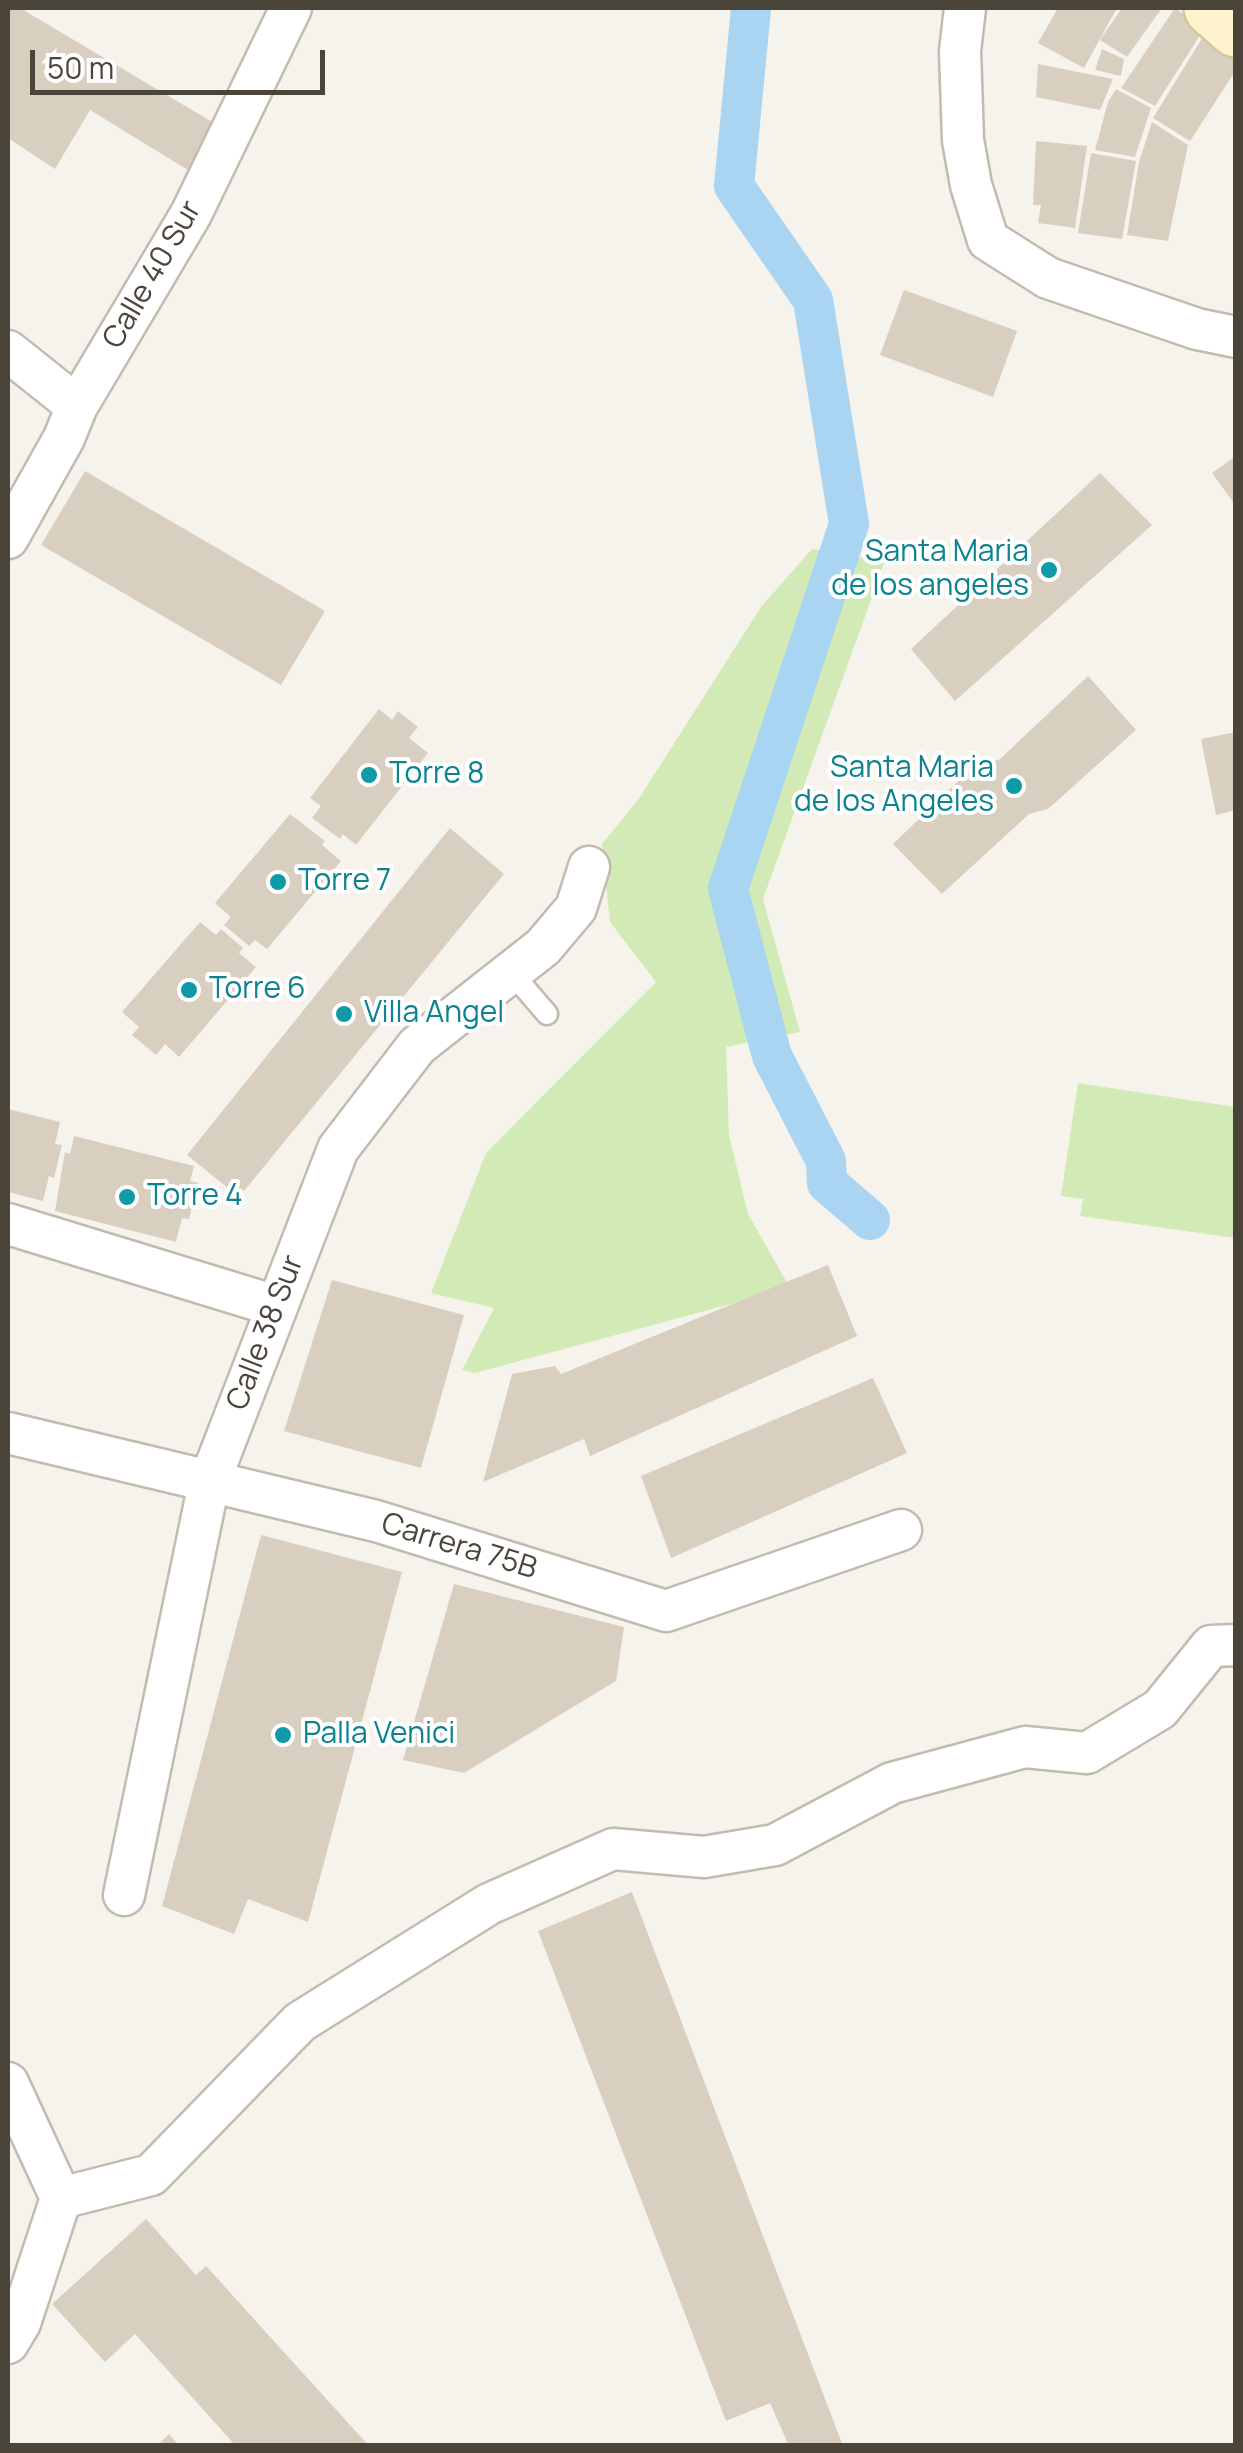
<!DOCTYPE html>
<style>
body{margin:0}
#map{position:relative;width:1243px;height:2453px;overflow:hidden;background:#f6f3ec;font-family:Manrope,sans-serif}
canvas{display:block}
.frame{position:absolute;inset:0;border:10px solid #4b4439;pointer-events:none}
.scale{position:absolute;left:30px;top:50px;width:295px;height:45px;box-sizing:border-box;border:5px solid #4b4439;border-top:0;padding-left:12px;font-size:30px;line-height:35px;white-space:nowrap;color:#4b4439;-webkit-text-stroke:8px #fff;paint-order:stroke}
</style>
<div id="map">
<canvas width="1243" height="2453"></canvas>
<div class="frame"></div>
<div class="scale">50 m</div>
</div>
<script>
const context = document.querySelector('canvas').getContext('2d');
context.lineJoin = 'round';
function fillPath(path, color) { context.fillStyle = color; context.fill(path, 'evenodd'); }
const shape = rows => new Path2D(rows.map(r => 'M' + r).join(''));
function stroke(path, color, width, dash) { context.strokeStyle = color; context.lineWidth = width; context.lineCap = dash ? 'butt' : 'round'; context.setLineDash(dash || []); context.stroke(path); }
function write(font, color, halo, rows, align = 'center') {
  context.font = font + ' Manrope,sans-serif'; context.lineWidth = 8; context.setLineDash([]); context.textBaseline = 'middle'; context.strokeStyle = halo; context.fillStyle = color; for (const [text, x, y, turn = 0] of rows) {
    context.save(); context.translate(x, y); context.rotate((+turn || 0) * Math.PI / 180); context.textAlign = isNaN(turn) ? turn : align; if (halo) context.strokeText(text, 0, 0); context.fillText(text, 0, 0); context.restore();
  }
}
fillPath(shape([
 [812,549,885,561,763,899,800,1032,726,1047,729,1135,748,1214,790,1288,475,1373,462,1370,494,1308,431,1293,486,1153,656,982,610,922,602,844,638,800,761,607],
 [1078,1083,1235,1107,1235,1238,1080,1216,1083,1199,1061,1196]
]), '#d2eab5');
stroke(shape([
 [751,8,734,186,813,300,849,524,728,889,772,1056,826,1161,827,1183,870,1220]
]), '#a9d4f2', 40);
fillPath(shape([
 [9,8,20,8,214,123,191,172,90,110,55,169,8,138],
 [1058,8,1117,8,1084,68,1038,43],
 [1122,8,1162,8,1127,57,1100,40],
 [1175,8,1204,29,1155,106,1121,88],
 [1204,35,1236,55,1236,70,1190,141,1153,118],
 [1102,49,1124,59,1121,76,1095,70],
 [1038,64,1113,79,1100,110,1036,97],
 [1116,89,1151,108,1135,157,1095,150,1108,102],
 [1152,122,1188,145,1168,241,1127,235,1139,162],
 [1036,141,1087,146,1075,228,1038,223,1041,205,1033,205],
 [1091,153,1136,161,1122,239,1078,233],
 [904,290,1017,331,993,397,880,355],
 [1236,456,1236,506,1212,473],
 [85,471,325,611,281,685,41,545],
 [1100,473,1152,525,955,701,911,649],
 [1088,676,1136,730,1048,809,1029,814,942,894,893,844,978,762,999,760],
 [379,709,392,720,398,711,418,727,409,738,428,753,356,845,343,834,340,839,312,818,321,806,310,798],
 [1236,732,1236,810,1216,815,1201,739],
 [290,814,325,841,322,845,341,861,267,949,255,940,249,946,224,925,231,917,215,903],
 [450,828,504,874,239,1197,187,1155],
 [200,922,216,935,221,929,243,948,239,953,256,967,179,1057,165,1044,156,1055,132,1035,139,1027,122,1012],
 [8,1109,60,1122,55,1144,62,1145,54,1178,49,1176,43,1201,8,1192],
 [74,1136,194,1166,190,1181,198,1183,189,1219,182,1218,176,1242,55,1211,65,1152,70,1154],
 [828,1265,857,1336,590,1456,584,1439,483,1482,512,1374,555,1366,561,1374],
 [332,1280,464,1315,421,1468,284,1431],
 [873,1378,907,1453,671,1558,641,1476],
 [261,1535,402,1572,308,1922,248,1899,234,1934,162,1906],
 [454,1584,624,1627,616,1681,464,1773,403,1760],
 [632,1892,843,2446,789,2446,770,2403,726,2421,538,1931],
 [146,2219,196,2275,206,2266,369,2446,236,2446,135,2334,105,2362,52,2304],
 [169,2434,179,2446,157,2446]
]), '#d8cfc1');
const lane = shape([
 [511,972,547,1014]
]);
const street = shape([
 [965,8,960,51,963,140,971,185,988,240,1048,278,1197,329,1236,337],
 [8,351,77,406],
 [8,538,64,438,77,406,191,214,291,8],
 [8,1224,276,1306],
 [8,1433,376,1521,666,1611,901,1530],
 [124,1895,209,1483,338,1149,417,1046,543,947,576,908,589,867],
 [8,2083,61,2198],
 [61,2198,151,2175,300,2022,489,1904,613,1849,704,1857,775,1845,892,1783,1025,1747,1087,1753,1160,1709,1211,1646,1236,1645],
 [8,2343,20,2323,61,2198]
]);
const secondary = shape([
 [1212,8,1236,29]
]);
stroke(lane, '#c2bbae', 25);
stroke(street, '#c2bbae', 45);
stroke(secondary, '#d6c79b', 60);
stroke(lane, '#fff', 20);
stroke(street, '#fff', 40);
stroke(secondary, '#fff3cd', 55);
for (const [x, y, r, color] of [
 [1049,570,10,"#0f9aa8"],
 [369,775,10,"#0f9aa8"],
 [1014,786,10,"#0f9aa8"],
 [278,882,10,"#0f9aa8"],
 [189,990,10,"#0f9aa8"],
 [344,1014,10,"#0f9aa8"],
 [127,1197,10,"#0f9aa8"],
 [283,1735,10,"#0f9aa8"]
]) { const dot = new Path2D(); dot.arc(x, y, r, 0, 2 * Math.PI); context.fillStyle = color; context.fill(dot); stroke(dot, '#fff', 4); }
write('30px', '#4b4439', '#fff', [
 ["Calle 40 Sur",153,275,-60],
 ["Calle 38 Sur",266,1333,-69],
 ["Carrera 75B",459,1547,17]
]);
write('30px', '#0d838f', '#fff', [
 ["Santa Maria",1029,553,"right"],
 ["de los angeles",1029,587,"right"],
 ["Santa Maria",994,769,"right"],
 ["de los Angeles",994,803,"right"],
 ["Torre 8",389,775],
 ["Torre 7",298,882],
 ["Torre 6",209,990],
 ["Villa Angel",364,1014],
 ["Torre 4",147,1197],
 ["Palla Venici",303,1735]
], 'left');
</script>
